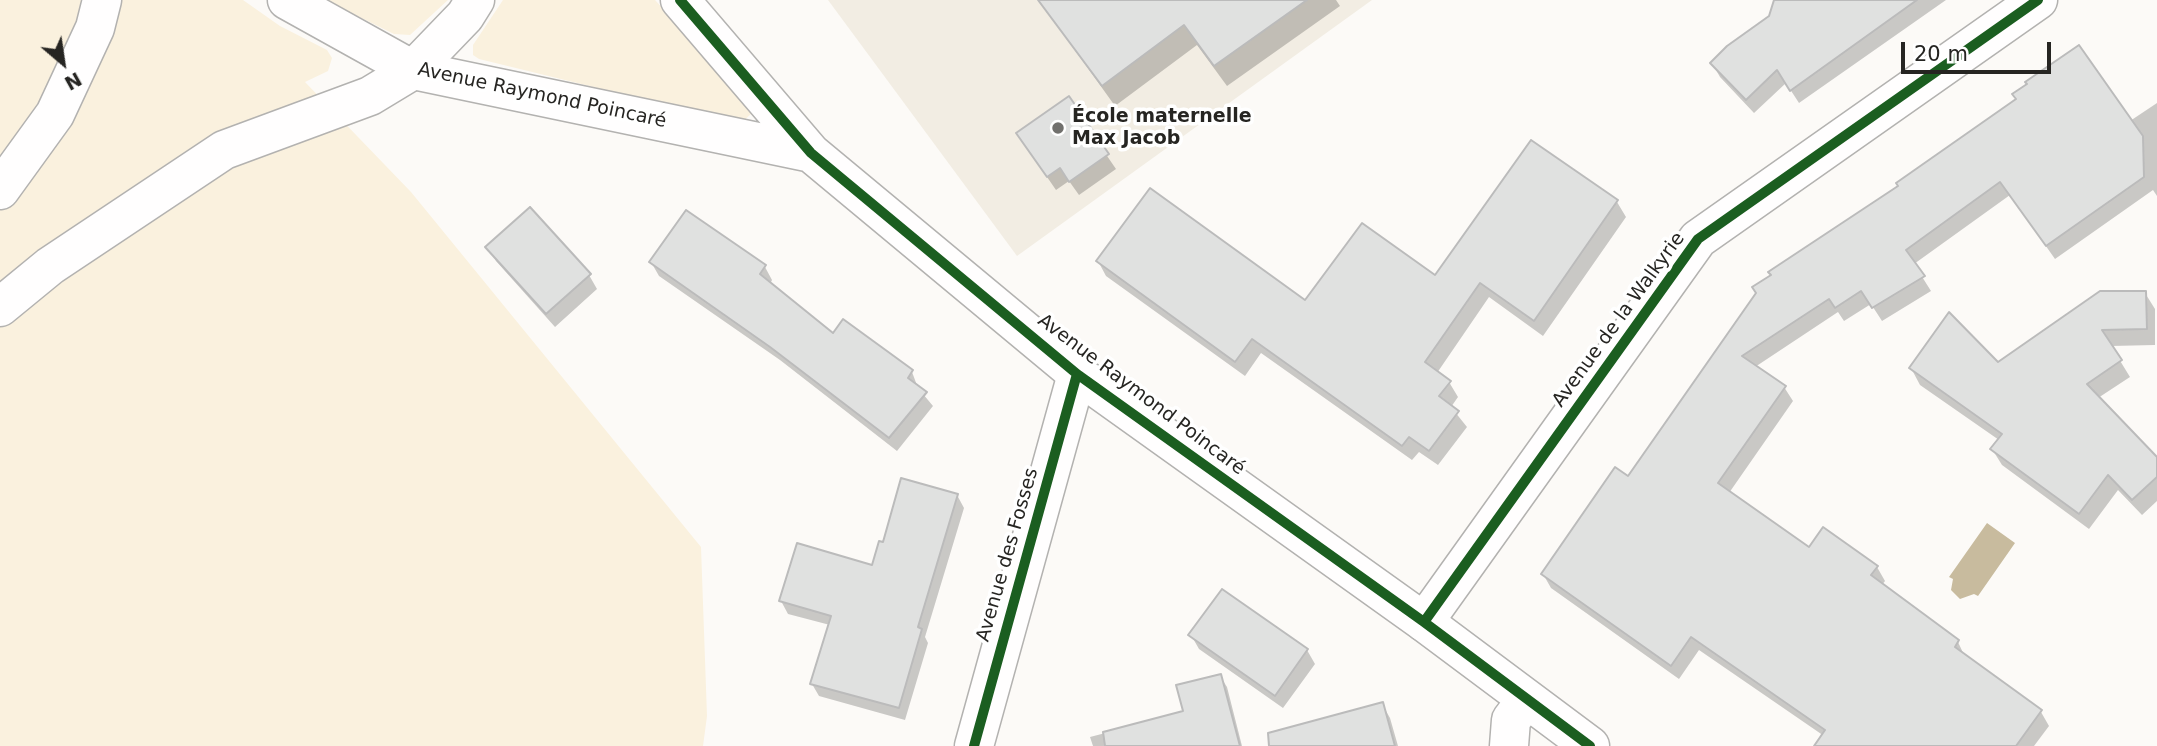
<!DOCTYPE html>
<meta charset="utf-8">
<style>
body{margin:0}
#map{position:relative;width:2157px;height:746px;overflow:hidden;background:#fcfaf7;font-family:"DejaVu Sans",sans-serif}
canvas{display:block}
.north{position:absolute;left:28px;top:28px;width:70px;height:70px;-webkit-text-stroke:5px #fff;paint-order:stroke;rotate:151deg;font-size:19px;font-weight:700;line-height:28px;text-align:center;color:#262522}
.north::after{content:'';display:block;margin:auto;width:24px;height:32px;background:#262522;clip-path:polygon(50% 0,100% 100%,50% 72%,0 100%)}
.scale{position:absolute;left:1901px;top:42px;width:150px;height:32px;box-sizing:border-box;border:4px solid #262522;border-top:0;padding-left:9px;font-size:21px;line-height:24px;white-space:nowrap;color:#262522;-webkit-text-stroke:5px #fff;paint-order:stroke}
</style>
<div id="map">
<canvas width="2157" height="746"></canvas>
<div class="north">N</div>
<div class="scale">20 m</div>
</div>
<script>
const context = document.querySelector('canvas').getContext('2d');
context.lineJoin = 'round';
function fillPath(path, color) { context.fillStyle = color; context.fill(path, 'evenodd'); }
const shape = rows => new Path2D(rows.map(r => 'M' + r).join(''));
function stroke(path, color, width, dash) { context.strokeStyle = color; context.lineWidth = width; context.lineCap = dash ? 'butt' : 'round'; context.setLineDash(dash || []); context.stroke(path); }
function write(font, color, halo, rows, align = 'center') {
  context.font = font + ' "DejaVu Sans",sans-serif'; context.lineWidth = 7; context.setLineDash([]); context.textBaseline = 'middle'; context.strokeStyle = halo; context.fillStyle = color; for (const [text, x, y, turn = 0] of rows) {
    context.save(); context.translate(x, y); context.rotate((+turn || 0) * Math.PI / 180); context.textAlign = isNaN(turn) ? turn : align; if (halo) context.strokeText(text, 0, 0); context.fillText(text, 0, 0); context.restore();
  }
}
fillPath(shape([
 [828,0,1372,0,1017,256]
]), '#f2ede3');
fillPath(shape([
 [0,0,243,0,280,26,327,50,332,58,328,71,305,82,411,192,701,547,707,716,703,746,0,746],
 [325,0,448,0,410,35,394,34],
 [503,0,655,0,748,99,751,114,741,123,479,59,473,55,473,45]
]), '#faf1de');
fillPath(shape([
 [1987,523,2015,543,1978,596,1974,594,1960,599,1951,590,1953,579,1949,577]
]), '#c8bb9e');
fillPath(shape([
 [1039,0,1336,0,1340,6,1227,86,1197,45,1115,106],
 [1776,0,1946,0,1799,103,1786,83,1754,113,1720,77,1712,63,1770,17],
 [1068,99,1116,169,1079,195,1069,181,1056,190,1027,148],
 [2157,103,2157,196,2153,190,2055,259,2010,195,1914,264,1931,291,1882,321,1871,304,1844,321,1838,312,1755,367,1784,387,1793,401,1729,493,1810,550,1877,567,1885,581,1882,585,1958,642,1965,657,2041,712,2049,726,2034,746,1831,746,1827,738,1699,650,1679,679,1551,588,1543,574,1629,479,1758,294,2130,121],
 [1531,143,1617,202,1626,217,1543,336,1489,297,1437,373,1449,382,1458,397,1451,407,1467,427,1438,465,1419,452,1412,460,1261,353,1245,376,1106,276,1098,261,1305,303,1436,277],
 [488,247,589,275,597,289,555,327,496,261],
 [651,262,765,267,772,280,770,284,833,336,912,372,918,388,933,406,897,451,780,360,659,276],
 [2145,293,2155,309,2155,345,2111,346,2130,377,2098,398,2157,460,2157,501,2142,515,2118,490,2089,529,2002,465,1992,449,1999,440,1920,385,1911,368,1998,364],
 [957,495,964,508,925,637,928,643,905,720,819,696,812,684,830,625,788,614,781,601,873,567,884,544],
 [1191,635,1307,650,1315,664,1283,708,1199,649],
 [1220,676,1227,687,1242,746,1093,746,1090,737,1186,712],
 [1382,704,1390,718,1398,746,1336,746]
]), '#0003');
const building = shape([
 [1038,0,1307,0,1214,66,1184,25,1102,86,1038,0],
 [1774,0,1917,0,1790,91,1777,70,1746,100,1710,63,1727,46,1769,16,1774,0],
 [2079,45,2143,136,2144,177,2046,246,2000,182,1906,250,1925,276,1872,308,1861,291,1835,308,1829,299,1742,356,1786,386,1718,483,1809,547,1823,527,1878,566,1871,575,1959,640,1955,647,2042,710,2016,746,1814,746,1825,730,1691,637,1671,666,1541,574,1615,467,1628,476,1756,293,1752,287,1771,275,1768,272,1898,186,1896,183,2016,99,2012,94,2027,84,2025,82,2079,45],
 [1069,96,1109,154,1069,182,1060,168,1047,177,1016,133,1069,96],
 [1531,140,1618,200,1534,321,1480,283,1425,362,1451,381,1439,396,1459,411,1429,451,1409,437,1402,446,1252,339,1235,362,1096,261,1150,188,1305,300,1362,223,1435,275,1531,140],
 [530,207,591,274,546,314,485,247,530,207],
 [686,210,766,265,760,274,833,333,843,319,913,370,908,378,927,392,889,438,770,347,649,262,686,210],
 [2100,291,2146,291,2147,329,2102,330,2122,360,2087,384,2157,457,2157,477,2132,500,2108,475,2079,514,1990,449,2002,434,1909,368,1949,312,1998,362,2100,291],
 [901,478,958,494,918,627,922,629,899,708,810,684,831,616,779,601,797,543,872,565,879,541,883,542,901,478],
 [1222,589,1308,649,1275,696,1188,635,1222,589],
 [1221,674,1240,746,1105,746,1103,732,1183,711,1176,685,1221,674],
 [1383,702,1395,746,1269,746,1268,733,1383,702]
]);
fillPath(building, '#e0e1e0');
stroke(building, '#bbb', 2);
const minor = shape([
 [1424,622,1698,239,2038,0],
 [974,746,1077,374],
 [1509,746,1511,720,1526,700]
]);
const tertiary = shape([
 [287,0,413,70,811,153],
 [680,0,811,153,1077,374,1424,622,1590,746]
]);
const secondary = shape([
 [0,190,55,114,95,28,102,0],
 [0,307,50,266,224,150,370,96,413,70,465,16,475,0]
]);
stroke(minor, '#b3b2b0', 41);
stroke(tertiary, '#b3b2b0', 41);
stroke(secondary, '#b3b2b0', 41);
stroke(minor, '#fffefe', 38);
stroke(tertiary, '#fffefe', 38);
stroke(secondary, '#fffefe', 38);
stroke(shape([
 [680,0,811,153,1077,374,1424,622,1590,746],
 [1424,622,1698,239,2038,0],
 [974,746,1077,374]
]), '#1b5e20', 10);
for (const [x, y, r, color] of [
 [1058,128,7,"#71706d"]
]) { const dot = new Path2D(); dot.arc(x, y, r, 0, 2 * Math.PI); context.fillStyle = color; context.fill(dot); stroke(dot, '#fff', 2.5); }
write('19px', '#262522', '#fff', [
 ["Avenue Raymond Poincaré",542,96,12],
 ["Avenue de la Walkyrie",1619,320,-54],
 ["Avenue Raymond Poincaré",1141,395,37],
 ["Avenue des Fosses",1008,555,-74]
]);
write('bold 19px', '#262522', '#fff', [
 ["École maternelle",1072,117],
 ["Max Jacob",1072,139]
], 'left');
</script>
